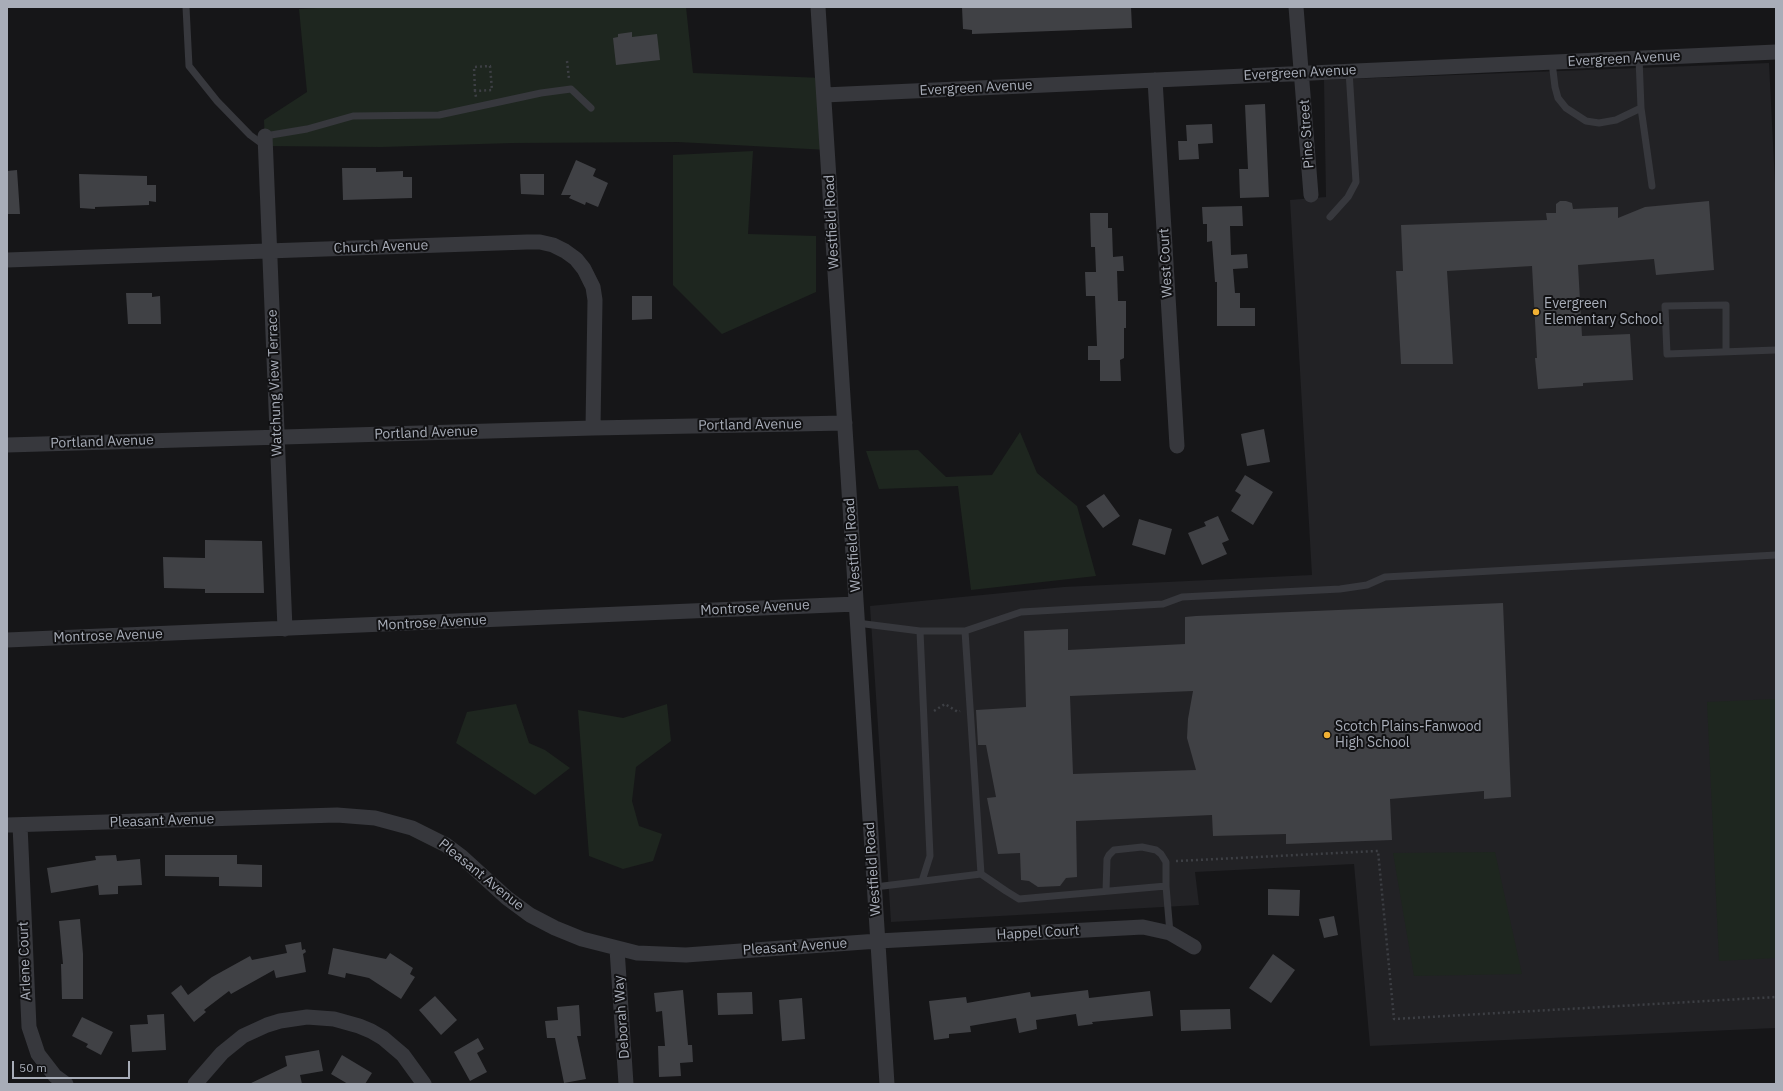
<!DOCTYPE html>
<style>
body{margin:0}
#map{position:relative;width:1783px;height:1091px;overflow:hidden;background:#161618;font-family:"IBM Plex Sans",sans-serif}
canvas{display:block}
.frame{position:absolute;inset:0;border:8px solid #a8adb8;pointer-events:none}
.scale{position:absolute;left:12px;top:1061px;width:118px;height:18px;box-sizing:border-box;border:2px solid #a8adb8;border-top:0;padding-left:5px;font-size:12px;line-height:14px;white-space:nowrap;color:#a8adb8;-webkit-text-stroke:3px #111113;paint-order:stroke}
</style>
<div id="map">
<canvas width="1783" height="1091"></canvas>
<div class="frame"></div>
<div class="scale">50 m</div>
</div>
<script>
const context = document.querySelector('canvas').getContext('2d');
context.lineJoin = 'round';
function fillPath(path, color) { context.fillStyle = color; context.fill(path, 'evenodd'); }
const shape = rows => new Path2D(rows.map(r => 'M' + r).join(''));
function stroke(path, color, width, dash) { context.strokeStyle = color; context.lineWidth = width; context.lineCap = dash ? 'butt' : 'round'; context.setLineDash(dash || []); context.stroke(path); }
function write(font, color, halo, rows, align = 'center') {
  context.font = font + ' "IBM Plex Sans",sans-serif'; context.lineWidth = 4; context.setLineDash([]); context.textBaseline = 'middle'; context.strokeStyle = halo; context.fillStyle = color; for (const [text, x, y, turn = 0] of rows) {
    context.save(); context.translate(x, y); context.rotate((+turn || 0) * Math.PI / 180); context.textAlign = isNaN(turn) ? turn : align; if (halo) context.strokeText(text, 0, 0); context.fillText(text, 0, 0); context.restore();
  }
}
fillPath(shape([
 [1769,63,1776,203,1776,1028,1370,1046,1354,864,1195,872,1199,905,891,922,870,606,1064,587,1312,575,1290,200,1326,197,1324,80]
]), '#222225');
fillPath(shape([
 [334,7,686,7,693,73,823,78,828,150,678,142,513,143,381,147,265,146,264,120,307,92,299,9],
 [753,151,748,234,816,236,816,292,722,334,673,285,673,155],
 [1020,432,1037,473,1077,506,1096,576,971,590,958,486,879,489,866,451,918,450,946,477,992,475],
 [1776,699,1776,958,1719,961,1707,702],
 [516,704,529,743,545,750,570,768,535,795,456,743,467,712],
 [667,704,671,741,636,767,632,801,639,826,662,834,653,861,623,869,589,856,578,710,623,718],
 [1495,852,1522,974,1414,976,1393,853]
]), '#1e261f');
fillPath(shape([
 [962,7,1131,7,1132,28,972,34,972,30,963,29],
 [632,32,632,37,657,34,660,60,616,65,613,38,618,37,618,34],
 [1265,104,1269,197,1240,198,1239,169,1248,169,1245,105],
 [1212,124,1213,143,1198,144,1199,159,1179,160,1178,141,1187,141,1186,125],
 [576,160,596,169,593,176,608,183,598,207,586,202,585,205,569,198,571,195,561,195],
 [342,168,376,168,376,172,403,171,403,177,412,177,412,198,343,200],
 [17,170,20,214,7,214,7,171],
 [79,174,147,176,147,185,156,185,156,202,149,201,149,205,95,207,95,209,80,208],
 [520,174,544,174,544,195,521,194],
 [1560,201,1566,201,1572,203,1573,209,1618,207,1618,218,1645,207,1709,201,1714,270,1656,275,1654,259,1578,265,1582,336,1630,334,1633,380,1583,383,1583,386,1538,389,1535,358,1537,358,1532,266,1447,271,1453,364,1401,364,1396,271,1403,271,1401,225,1547,220,1546,213,1556,213,1556,204],
 [1242,206,1243,226,1230,226,1231,255,1247,254,1248,268,1233,269,1235,293,1240,293,1240,308,1255,308,1255,326,1217,326,1217,282,1215,282,1212,241,1207,242,1207,224,1203,224,1202,207],
 [1090,213,1108,213,1108,228,1112,228,1113,257,1123,256,1124,271,1117,271,1118,301,1126,301,1126,328,1124,328,1124,358,1120,360,1121,381,1100,381,1100,360,1088,360,1088,346,1097,346,1095,296,1086,296,1085,272,1096,272,1095,247,1091,247],
 [126,293,152,293,152,297,160,296,161,324,128,324],
 [632,296,652,296,652,319,632,320],
 [1264,429,1270,462,1247,466,1241,434],
 [1245,475,1273,492,1253,525,1231,511,1241,495,1235,491],
 [1104,494,1120,516,1103,528,1086,506],
 [1218,516,1229,540,1222,543,1227,554,1202,565,1188,533,1206,526,1204,522],
 [1139,519,1172,529,1165,555,1132,545],
 [205,540,262,541,264,593,205,593,205,589,164,588,163,557,205,558],
 [1503,603,1511,797,1484,799,1484,791,1390,799,1392,840,1286,844,1286,834,1213,836,1212,815,1076,821,1077,877,1066,878,1060,886,1038,887,1029,881,1021,880,1020,853,998,854,987,798,996,797,986,745,978,745,976,710,1026,707,1024,631,1068,629,1068,650,1185,644,1185,617,1196,616],
 [1193,691,1188,719,1187,738,1196,770,1073,774,1070,696],
 [116,855,117,861,140,859,142,885,118,886,118,894,99,895,98,885,51,893,47,868,96,860,95,856],
 [165,855,237,855,237,864,262,865,262,887,219,886,219,877,165,876],
 [1268,889,1300,890,1299,916,1268,915],
 [1334,916,1338,935,1324,938,1319,919],
 [80,919,83,954,83,999,62,999,61,964,63,964,59,921],
 [301,942,302,950,305,949,306,952,303,954,306,972,276,978,274,970,231,994,229,991,204,1010,206,1012,194,1022,171,993,181,985,188,995,212,977,250,956,252,960,287,953,285,945],
 [333,948,386,959,390,953,413,968,410,974,415,977,401,999,369,978,346,973,345,978,328,974],
 [1273,954,1295,970,1271,1003,1249,988],
 [683,990,688,1045,692,1045,693,1062,680,1063,681,1076,659,1077,658,1046,665,1046,662,1011,656,1012,654,993],
 [1088,990,1089,998,1150,991,1153,1016,1092,1022,1093,1024,1078,1026,1076,1014,1036,1020,1037,1029,1019,1033,1016,1018,970,1026,971,1032,949,1034,949,1038,934,1040,929,1001,966,997,967,1003,1030,992,1031,997],
 [752,992,753,1014,718,1015,717,993],
 [435,996,457,1020,441,1035,419,1010],
 [802,998,805,1039,782,1041,779,1000],
 [579,1005,581,1036,577,1036,586,1079,564,1083,555,1038,547,1038,545,1021,558,1020,557,1007],
 [1230,1009,1231,1029,1181,1031,1180,1010],
 [164,1014,166,1050,132,1052,130,1025,148,1024,147,1015],
 [82,1017,113,1032,101,1055,86,1047,88,1044,72,1036],
 [478,1038,484,1049,477,1053,487,1072,470,1081,454,1052],
 [319,1050,323,1071,300,1075,302,1084,249,1084,287,1066,285,1056],
 [342,1055,372,1073,365,1084,348,1084,331,1074]
]), '#404145');
stroke(shape([
 [567,61,569,79],
 [475,91,474,67,490,66,492,90,475,91,476,97],
 [934,711,945,704,958,712,960,711],
 [1176,861,1378,851,1394,1019,1776,997]
]), '#3d3f44', 2.5, [2, 3]);
stroke(shape([
 [186,7,189,66,217,101,250,135,265,146],
 [1639,58,1641,108],
 [1552,62,1555,87,1558,98,1566,108,1586,121,1599,123,1616,120,1641,108,1652,186],
 [265,136,307,129,353,116,439,115,541,93,571,89,591,108],
 [1330,217,1348,197,1356,182,1349,71],
 [1726,351,1726,305,1665,306,1667,354,1776,350],
 [857,623,920,631,965,631,1021,612,1163,604,1182,597,1340,589,1367,585,1385,577,1776,555],
 [920,631,930,856,922,881],
 [965,631,981,874],
 [875,887,981,874,1006,891,1019,899,1166,886,1170,933],
 [1106,891,1107,859,1109,855,1114,850,1142,847,1156,850,1161,854,1166,862,1166,886]
]), '#37383d', 7);
stroke(shape([
 [818,7,887,1084],
 [1296,7,1311,195],
 [1155,80,1177,446],
 [824,95,1776,52],
 [265,136,285,629],
 [7,260,527,242,540,242,553,245,565,251,576,259,584,269,593,287,595,300,593,428],
 [7,445,593,428,845,423],
 [7,640,856,604],
 [7,825,337,815,375,818,412,828,446,845,462,857,507,898,530,915,555,928,582,939,637,953,686,955,878,941,1143,927,1170,933,1194,947],
 [20,825,29,1027,38,1054,55,1076,66,1084],
 [617,949,626,1084],
 [195,1084,222,1053,243,1036,267,1025,280,1021,307,1017,334,1019,359,1026,371,1031,383,1038,403,1055,424,1084]
]), '#37383d', 15);
for (const [x, y, r, color] of [
 [1536,312,4,"#f2b134"],
 [1327,735,4,"#f2b134"]
]) { const dot = new Path2D(); dot.arc(x, y, r, 0, 2 * Math.PI); context.fillStyle = color; context.fill(dot); stroke(dot, '#111113', 1.5); }
write('14px', '#a8adb8', '#111113', [
 ["Evergreen Avenue",1624,59,-3],
 ["Evergreen Avenue",1300,73,-3],
 ["Evergreen Avenue",976,88,-3],
 ["Pine Street",1307,134,-94],
 ["Westfield Road",832,222,-93],
 ["Church Avenue",381,247,-2],
 ["West Court",1166,263,-93],
 ["Watchung View Terrace",275,383,-92],
 ["Portland Avenue",750,425,-1],
 ["Portland Avenue",426,433,-2],
 ["Portland Avenue",102,442,-2],
 ["Westfield Road",853,545,-94],
 ["Montrose Avenue",755,608,-3],
 ["Montrose Avenue",432,623,-3],
 ["Montrose Avenue",108,636,-2],
 ["Pleasant Avenue",162,821,-2],
 ["Westfield Road",873,869,-94],
 ["Pleasant Avenue",481,875,39],
 ["Happel Court",1038,933,-3],
 ["Pleasant Avenue",795,947,-4],
 ["Arlene Court",25,961,-92],
 ["Deborah Way",622,1017,-94]
]);
write('14px', '#a8adb8', '#111113', [
 ["Evergreen",1544,304],
 ["Elementary School",1544,320],
 ["Scotch Plains-Fanwood",1335,727],
 ["High School",1335,743]
], 'left');
</script>
